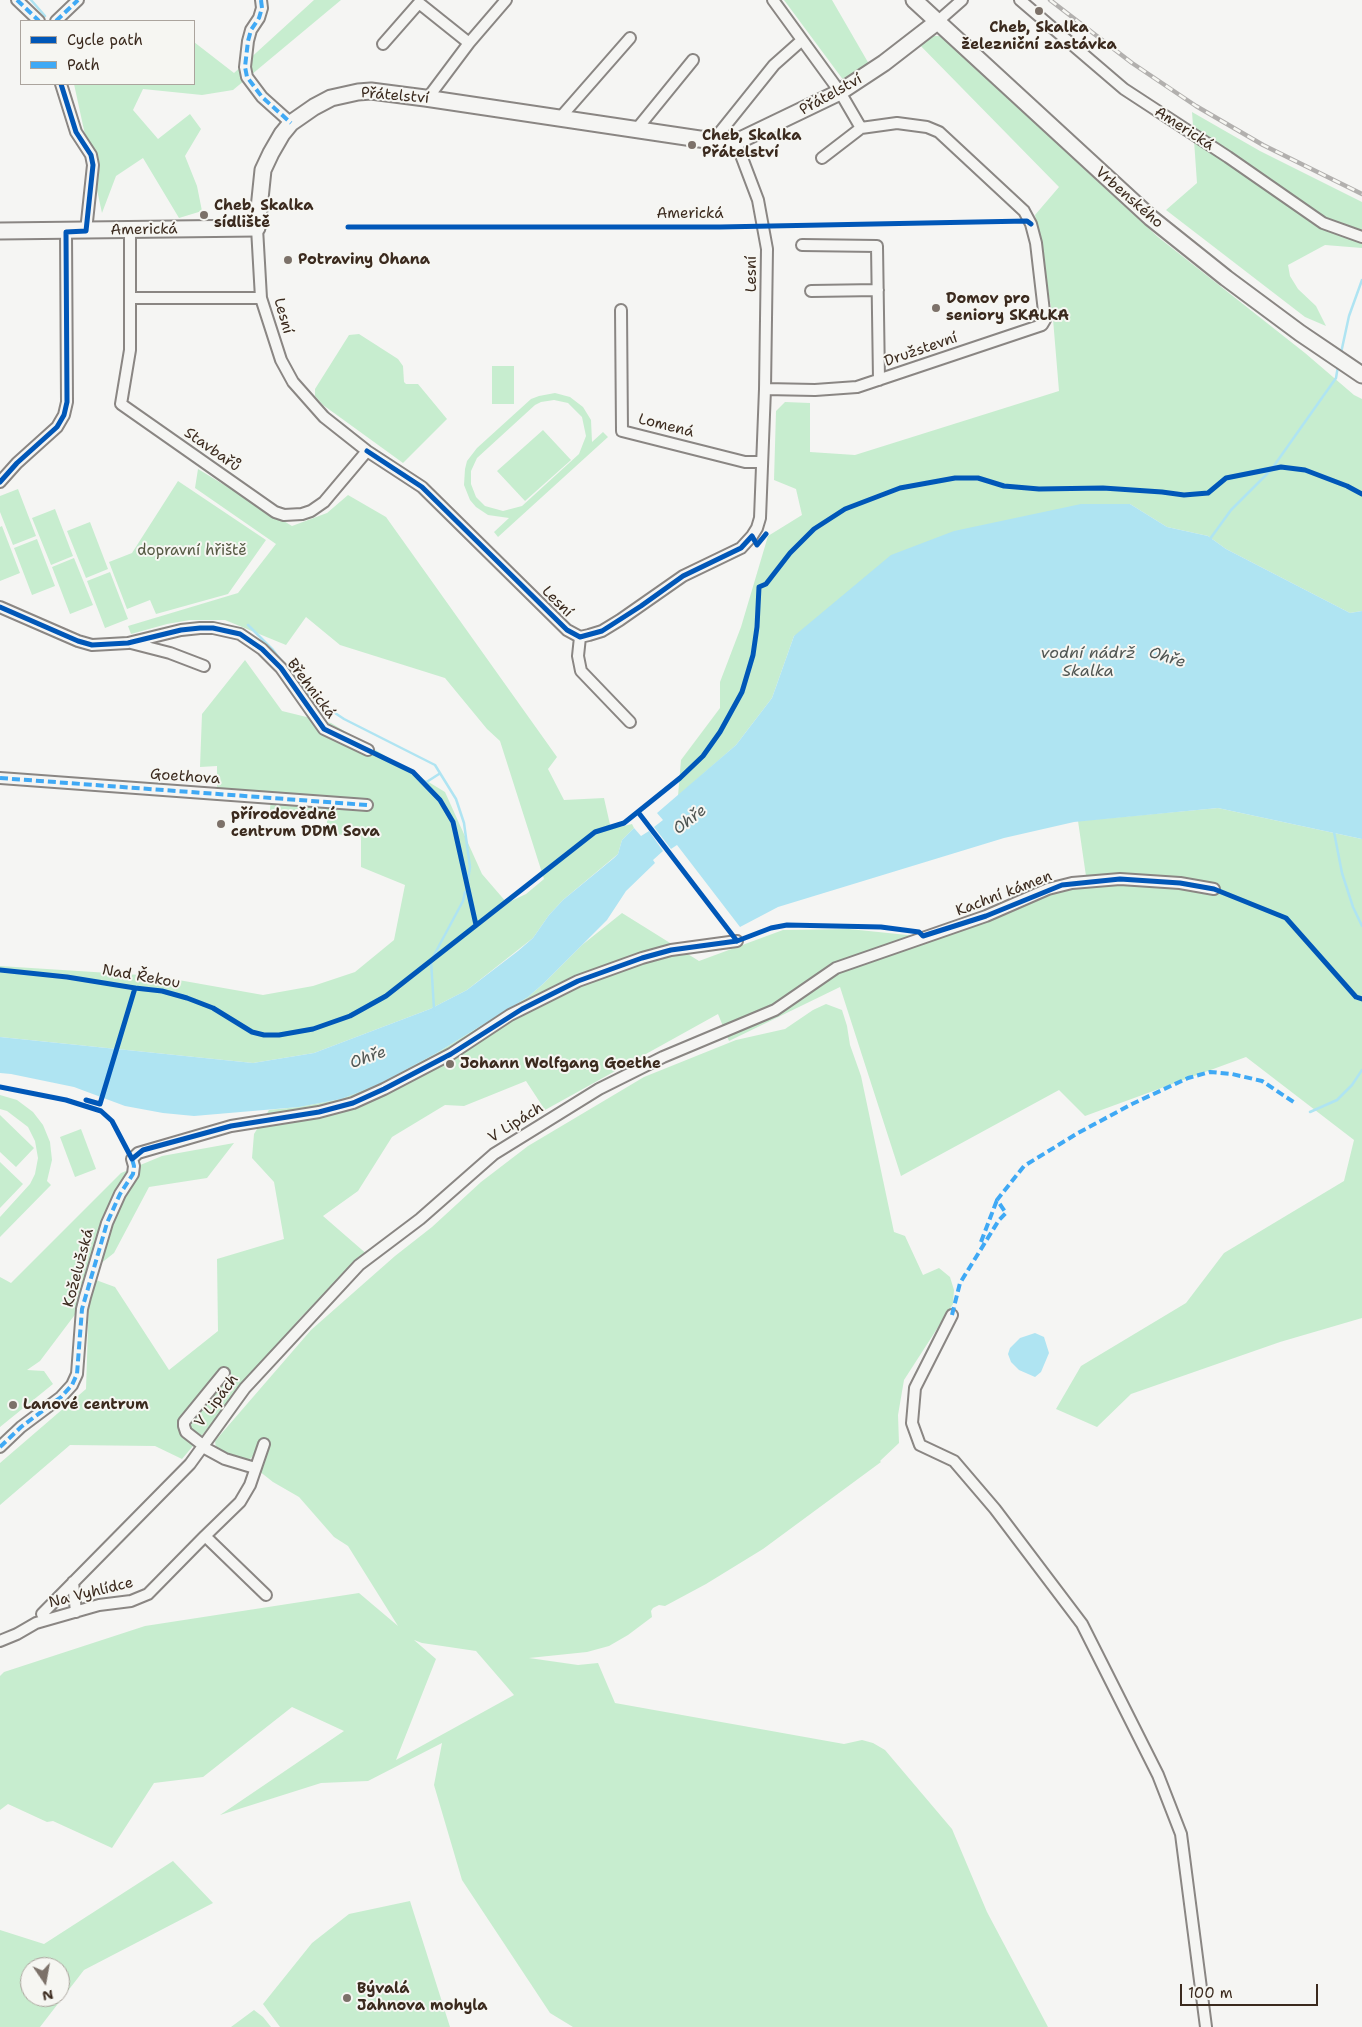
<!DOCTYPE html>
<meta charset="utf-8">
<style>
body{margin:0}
#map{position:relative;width:1362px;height:2027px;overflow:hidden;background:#f5f5f3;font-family:"Shantell Sans",sans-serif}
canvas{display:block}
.legend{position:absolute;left:20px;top:20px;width:175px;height:65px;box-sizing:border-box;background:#f6f6f2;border:1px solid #aba49d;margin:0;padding:6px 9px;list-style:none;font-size:15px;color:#3b2a1e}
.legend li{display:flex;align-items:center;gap:10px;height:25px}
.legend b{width:25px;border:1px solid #aba49d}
.north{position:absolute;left:20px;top:1957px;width:50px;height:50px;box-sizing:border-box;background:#f6f6f2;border:1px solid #aba49d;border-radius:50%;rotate:168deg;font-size:14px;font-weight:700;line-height:20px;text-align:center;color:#3b2a1e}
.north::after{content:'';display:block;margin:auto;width:18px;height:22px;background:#7c7169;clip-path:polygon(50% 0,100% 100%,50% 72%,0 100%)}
.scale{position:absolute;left:1180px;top:1984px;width:138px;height:22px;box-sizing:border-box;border:2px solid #3b2a1e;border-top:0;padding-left:6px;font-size:15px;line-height:18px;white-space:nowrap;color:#3b2a1e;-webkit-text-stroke:4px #f6f6f2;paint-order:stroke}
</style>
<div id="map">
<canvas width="1362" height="2027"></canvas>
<ul class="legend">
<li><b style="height:6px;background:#0057b8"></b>Cycle path</li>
<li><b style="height:6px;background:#3fa9f5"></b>Path</li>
</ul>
<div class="north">N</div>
<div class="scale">100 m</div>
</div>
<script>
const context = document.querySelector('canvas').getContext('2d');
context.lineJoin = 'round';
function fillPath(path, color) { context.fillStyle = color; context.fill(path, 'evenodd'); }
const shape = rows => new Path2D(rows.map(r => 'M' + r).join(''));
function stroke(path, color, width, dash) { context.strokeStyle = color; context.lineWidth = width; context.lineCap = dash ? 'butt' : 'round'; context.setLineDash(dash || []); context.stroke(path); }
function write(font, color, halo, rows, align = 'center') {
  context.font = font + ' "Shantell Sans",sans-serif'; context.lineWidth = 4; context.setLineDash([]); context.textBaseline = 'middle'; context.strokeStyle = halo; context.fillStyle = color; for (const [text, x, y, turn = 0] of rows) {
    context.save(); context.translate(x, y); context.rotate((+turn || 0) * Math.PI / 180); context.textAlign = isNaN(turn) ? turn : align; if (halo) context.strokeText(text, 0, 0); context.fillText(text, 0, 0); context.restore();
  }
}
fillPath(shape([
 [314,0,341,0,233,90,202,95,143,89,133,110,158,139,190,114,201,129,185,156,197,186,202,211,179,218,143,158,116,176,102,213,74,84,194,84,194,42,234,73],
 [784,0,832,0,869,64,844,81],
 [911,36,940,36,1158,237,1305,353,1354,395,1362,399,1362,611,1350,613,1226,549,1208,536,1167,527,1130,504,794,636,772,698,736,745,678,796,681,760,720,708,720,682,741,627,768,536,802,515,796,489,774,480,776,411,785,402,810,403,810,452,855,455,1059,391,1053,319,1035,215,1059,187],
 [1192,112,1260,151,1362,202,1362,248,1325,245,1288,265,1290,276,1298,289,1316,306,1326,326,1305,317,1166,210,1197,183],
 [359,334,398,359,403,366,404,382,406,384,418,384,447,419,403,463,323,405,315,396,315,389,349,335],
 [492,366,514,366,514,404,492,404],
 [555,393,570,397,583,407,591,420,592,442,603,432,608,437,498,537,494,532,509,518,488,515,476,507,470,500,464,485,465,469,467,461,477,448,531,399,539,396],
 [554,400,568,403,582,417,586,436,579,454,522,506,503,511,485,506,476,497,471,484,471,471,477,458,535,405,541,402],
 [543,430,571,460,525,501,497,471],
 [198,469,292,526,327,513,348,495,386,517,557,757,548,769,564,800,604,798,611,829,632,824,634,828,622,840,618,854,563,900,549,915,533,938,467,990,430,1009,314,1053,253,1063,0,1037,0,966,156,976,263,995,313,986,355,972,394,940,405,885,361,867,361,837,327,833,327,815,270,810,271,796,217,791,217,766,200,767,202,714,245,660,282,711,331,723,445,792,482,874,507,903,526,894,544,879,500,741,487,729,445,678,340,645,306,617,286,645,225,620,190,620,167,624,131,634,128,626,238,593,276,544,195,488],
 [178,481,266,540,228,594,156,614,150,600,127,609,109,562,132,553],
 [18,489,36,536,13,545,0,512,0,496],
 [55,509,73,556,51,565,32,518],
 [90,522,108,569,86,578,67,531],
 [2,526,20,573,0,581,0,527],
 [37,539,55,586,32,595,14,548],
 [74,558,93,605,70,614,52,567],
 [110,572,128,619,105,628,87,581],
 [1218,808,1362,839,1362,1318,1280,1342,1131,1394,1097,1427,1056,1409,1081,1366,1186,1303,1224,1253,1344,1181,1354,1140,1246,1057,1085,1116,1059,1090,901,1176,840,987,729,1041,718,1014,545,1110,526,1081,464,1106,445,1105,392,1137,358,1191,323,1216,369,1256,301,1317,182,1459,155,1446,70,1445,0,1505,0,1463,86,1389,89,1296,40,1361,27,1370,44,1371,53,1384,0,1427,0,1277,11,1283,121,1173,162,1156,234,1143,207,1178,149,1187,114,1253,85,1276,115,1287,169,1370,218,1331,217,1259,284,1239,274,1182,252,1158,254,1134,269,1110,299,1107,341,1099,381,1083,435,1054,528,997,543,984,582,945,622,913,699,961,783,930,849,929,927,937,1051,893,1087,883,1078,821],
 [826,1004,842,1010,847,1026,850,1045,861,1076,894,1232,905,1236,923,1275,939,1268,950,1277,954,1290,953,1304,904,1380,898,1415,899,1443,880,1461,881,1462,763,1549,706,1584,665,1606,659,1605,653,1608,651,1611,652,1617,628,1635,609,1646,587,1652,529,1658,578,1665,598,1663,615,1703,844,1744,862,1740,873,1743,885,1750,952,1829,987,1912,1048,2027,573,2027,550,2013,462,1880,434,1785,442,1743,368,1781,321,1783,220,1815,344,1731,292,1707,203,1777,154,1783,112,1848,53,1821,47,1822,8,1804,0,1810,0,1676,4,1672,145,1626,359,1593,398,1626,348,1546,334,1537,299,1497,273,1482,259,1471,261,1442,254,1455,249,1460,233,1456,216,1449,215,1441,311,1330,395,1256,432,1227,481,1182,528,1146,644,1077,736,1040,785,1029,813,1010],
 [414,1640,422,1643,476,1651,514,1695,396,1760,436,1659],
 [0,1095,17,1100,33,1112,43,1125,50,1142,52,1160,47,1181,51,1185,0,1237,0,1217,30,1184,35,1174,38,1158,35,1141,28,1127,7,1111,0,1109],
 [0,1115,34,1148,16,1167,0,1152],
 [81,1129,96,1169,75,1177,60,1137],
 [0,1162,23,1184,0,1208],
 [173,1861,213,1903,84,1970,40,2027,0,2027,0,1930,44,1944],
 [30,1967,60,1967,60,1997,30,1997],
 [410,1901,450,2027,280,2027,263,2004,312,1943,349,1914],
 [254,2010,263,2017,271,2027,231,2027]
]), '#c7edcf');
fillPath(shape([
 [1081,504,1130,504,1167,527,1208,536,1226,549,1350,613,1362,611,1362,839,1218,808,1074,822,1004,838,778,907,740,927,677,845,671,849,654,827,663,820,657,813,736,745,772,698,794,636,891,555,954,531],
 [634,828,641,836,649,831,663,851,653,860,655,863,626,891,607,920,543,984,528,997,435,1054,381,1083,357,1093,341,1099,299,1107,194,1116,163,1113,125,1106,74,1087,11,1074,0,1073,0,1037,253,1063,314,1053,430,1009,467,990,518,951,533,938,549,915,563,900,614,858,618,854,622,840],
 [1035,1333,1044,1337,1049,1353,1041,1372,1035,1377,1019,1370,1011,1362,1008,1354,1010,1348,1020,1338]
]), '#afe4f2');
stroke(shape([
 [31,0,45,16],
 [1341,353,1349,316,1362,280],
 [1210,539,1231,510,1271,470,1336,378,1338,366],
 [248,625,273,650,284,664],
 [290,672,308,695,344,719,435,765,456,799,464,823,470,867,468,880],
 [425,783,439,774],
 [1334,832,1342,873,1353,907,1362,926],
 [433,957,463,901,465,892],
 [431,960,434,1009],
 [1310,1112,1337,1100,1352,1085,1362,1070]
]), '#afe4f2', 2.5);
const street = shape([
 [17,0,39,21],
 [261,0,262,8,259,18,251,30,248,41,245,67,247,77,262,97,291,123],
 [773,0,840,92,861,128],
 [1020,0,1124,89,1228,157,1323,223,1362,237],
 [56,21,78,0],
 [937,22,962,0],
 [383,44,419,3,469,43],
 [61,84,76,132,91,155,93,165,86,231],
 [427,99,469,43,506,0],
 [559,119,630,38],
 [636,130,693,60],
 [713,141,774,65,801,41],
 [257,228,261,298,281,360,293,382,324,417,367,451,422,487,567,630,580,637,589,635,602,631,620,620,683,576,741,548,752,536,757,528,760,518,765,389,767,249,758,200,736,142],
 [130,231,130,350,121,404,275,512,284,515,302,514,311,511,324,502,367,451],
 [802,245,877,246,879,380],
 [811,291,878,290],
 [130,298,261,298],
 [621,310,622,431,745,462,762,462],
 [765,389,815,390,857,387,1042,325,1045,320,1036,243,1031,224,1024,211,939,132,927,127,897,123,861,128,822,158],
 [0,482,17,463,57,427,64,415,67,402,66,232],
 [0,607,78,641,92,645,128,643,181,630,200,628,213,628,240,634,262,649,281,668,324,729,368,750],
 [580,637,578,656,581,671,630,722],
 [131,643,170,653,204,666],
 [0,778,367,805],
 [952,1315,915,1388,912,1423,920,1445,954,1461,995,1509,1082,1624,1158,1775,1181,1834,1206,2027],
 [204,1446,186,1432,184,1426,184,1422,224,1373],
 [0,1447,21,1427,61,1397,72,1385,77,1374,82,1309,85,1297,107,1223,120,1194,133,1174,134,1166,132,1159,138,1153,231,1126,319,1112,353,1103,384,1089,451,1054,510,1015,578,981,642,958,671,950,737,941],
 [203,1447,225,1459,255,1468],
 [205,1536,240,1502,250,1485,264,1444],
 [73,1582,76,1612],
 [42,1614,190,1464,245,1388,359,1265,420,1219,494,1154,599,1089,663,1057,775,1010,836,968,986,916,1048,889,1072,883,1120,879,1180,883,1214,889],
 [0,1641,17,1634,36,1623,99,1605,131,1601,148,1594,205,1536,266,1595]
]);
const secondary = shape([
 [914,0,1151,218,1226,278,1300,333,1362,375],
 [0,231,257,228,263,170,271,153,282,134,291,123,314,107,331,98,358,92,371,91,425,98,713,141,736,142,840,92,884,63,937,22]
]);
stroke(street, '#8a8683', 14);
stroke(secondary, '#8a8683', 19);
stroke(street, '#f5f5f3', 10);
stroke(secondary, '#f5f5f3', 15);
const rail = shape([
 [1050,0,1132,63,1196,106,1263,145,1362,194]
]);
stroke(rail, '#b2b0ae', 4.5);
stroke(rail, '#f6f6f2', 2.5, [8]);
stroke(shape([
 [17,0,39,21],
 [261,0,262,8,259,18,251,30,248,41,245,67,247,77,262,97,291,123],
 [56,21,78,0],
 [0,778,367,805],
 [981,1242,997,1200],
 [952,1315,960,1283,999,1220,1006,1213,997,1200,1024,1166,1078,1133,1132,1104,1188,1078,1210,1072,1232,1074,1262,1081,1295,1103],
 [0,1447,21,1427,61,1397,72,1385,77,1374,82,1309,107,1223,120,1194,133,1174,134,1166,132,1159,134,1156]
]), '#3fa9f5', 4, [8, 4]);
stroke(shape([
 [348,227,720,227,1027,221,1031,224],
 [367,451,422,487,567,630,580,637,602,631,641,606,683,576,741,548,752,536,757,545,766,534],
 [0,482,17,463,57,427,64,415,67,402,66,232,86,231,93,165,91,155,76,132,61,84],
 [0,607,78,641,92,645,128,643,181,630,200,628,213,628,240,634,262,649,281,668,324,729,413,772,440,800,453,822,476,925],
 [638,812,737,941],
 [0,970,67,977,135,988,162,991,187,998,213,1008,252,1032,264,1035,279,1035,313,1029,350,1016,386,996,595,832,624,823,680,778,703,756,720,732,742,692,753,655,757,627,759,587,766,584,790,553,814,529,845,509,900,488,955,478,978,478,1004,486,1039,489,1103,488,1162,492,1184,495,1208,493,1226,478,1281,467,1305,470,1347,486,1362,494],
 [0,1087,66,1100,101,1111,112,1121,132,1159,143,1150,231,1126,319,1112,353,1103,384,1089,451,1054,522,1009,578,981,642,958,671,950,737,941,771,928,787,925,881,927,919,932,923,936,986,916,1062,885,1120,879,1180,883,1214,889,1286,918,1356,997,1362,999],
 [86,1100,100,1104,135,988]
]), '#0057b8', 5);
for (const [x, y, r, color] of [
 [1039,11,5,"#7c7169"],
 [692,145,5,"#7c7169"],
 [204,215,5,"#7c7169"],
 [288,260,5,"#7c7169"],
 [936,308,5,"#7c7169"],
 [221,824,5,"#7c7169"],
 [450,1064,5,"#7c7169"],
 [13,1405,5,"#7c7169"],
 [347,1998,5,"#7c7169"]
]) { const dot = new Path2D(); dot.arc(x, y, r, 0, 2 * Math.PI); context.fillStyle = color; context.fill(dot); stroke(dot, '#f6f6f2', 2); }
write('bold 15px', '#3b2a1e', '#f6f6f2', [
 ["Cheb, Skalka",1039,28,"center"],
 ["železniční zastávka",1039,45,"center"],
 ["Cheb, Skalka",702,136],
 ["Přátelství",702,153],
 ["Cheb, Skalka",214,206],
 ["sídliště",214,223],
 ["Potraviny Ohana",298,260],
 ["Domov pro",946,299],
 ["seniory SKALKA",946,316],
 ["přírodovědné",231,815],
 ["centrum DDM Sova",231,832],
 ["Johann Wolfgang Goethe",460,1064],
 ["Lanové centrum",23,1405],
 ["Bývalá",357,1989],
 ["Jahnova mohyla",357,2006]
], 'left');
write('15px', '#3b2a1e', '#f6f6f2', [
 ["Přátelství",831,95,-29],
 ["Přátelství",395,96,5],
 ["Americká",1184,129,33],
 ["Vrbenského",1129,198,41],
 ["Americká",690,214],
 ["Americká",144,230,-1],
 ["Lesní",752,274,-90],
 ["Lesní",283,316,74],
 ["Družstevní",921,350,-19],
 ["Lomená",666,426,14],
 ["Stavbařů",212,450,35],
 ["Lesní",557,602,45],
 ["Břehnická",311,689,53],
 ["Goethova",185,777,4],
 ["Kachní kámen",1004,894,-21],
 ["Nad Řekou",141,977,10],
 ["V Lipách",516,1123,-32],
 ["Koželužská",79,1268,-75],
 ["V Lipách",217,1401,-53],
 ["Na Vyhlídce",91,1593,-14]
]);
write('15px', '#555943', '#f6f6f2', [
 ["dopravní hřiště",192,551]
]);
write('italic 16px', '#505653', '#f6f6f2', [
 ["vodní nádrž",1088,654],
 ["Skalka",1088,672],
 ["Ohře",1167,658,17],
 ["Ohře",690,820,-38],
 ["Ohře",368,1058,-20]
]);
</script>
